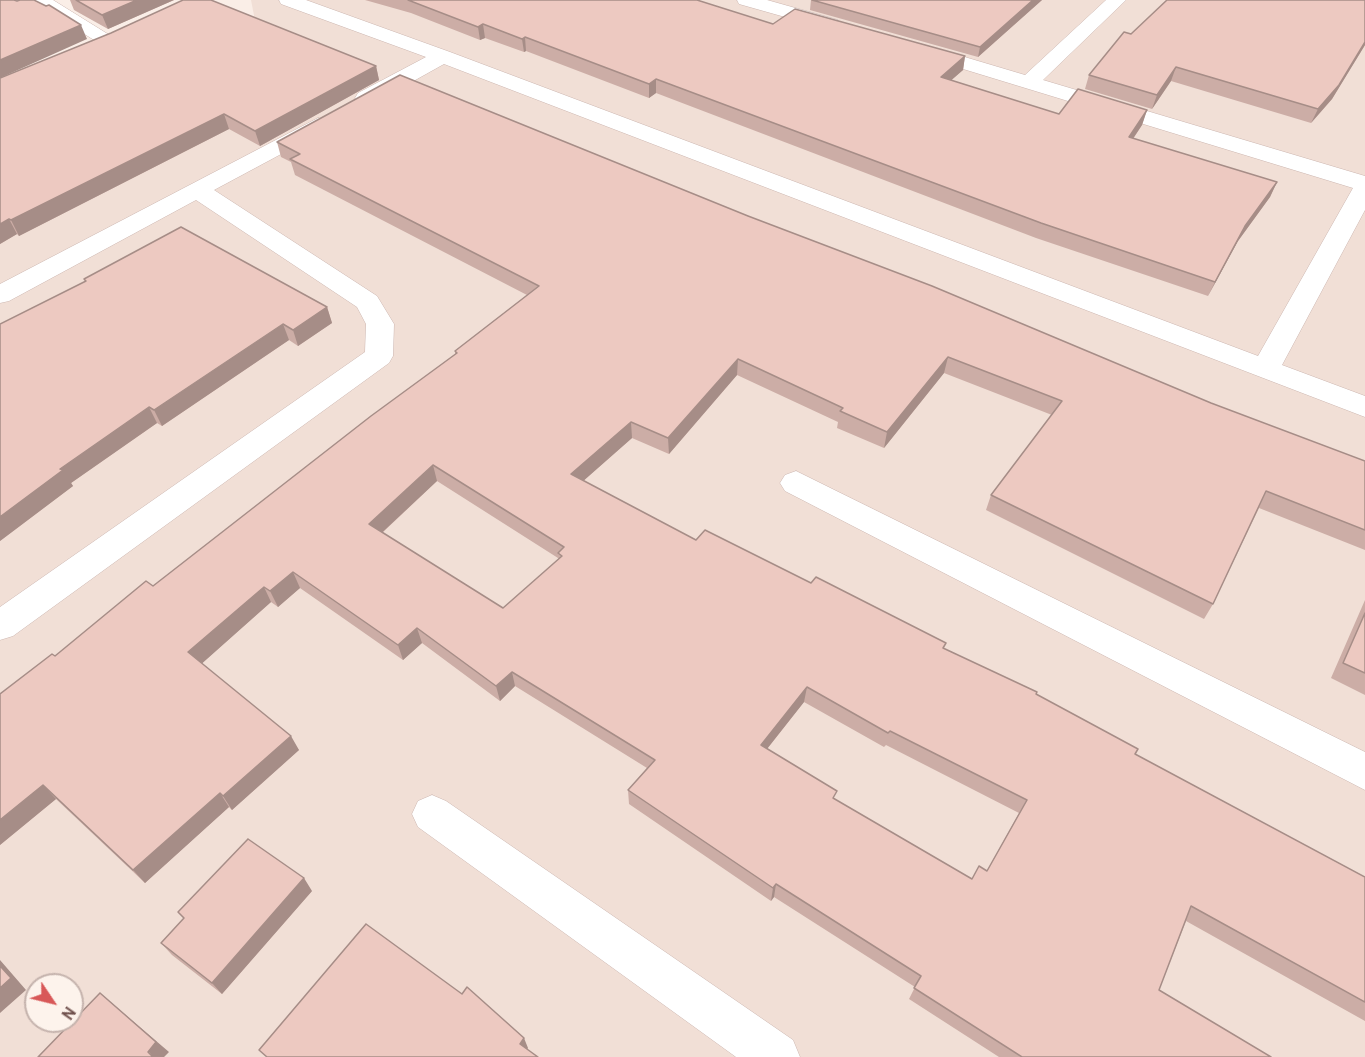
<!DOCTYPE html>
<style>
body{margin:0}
#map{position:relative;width:1365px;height:1057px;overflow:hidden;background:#faeee7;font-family:Overpass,sans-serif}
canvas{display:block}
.north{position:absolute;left:24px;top:973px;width:60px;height:60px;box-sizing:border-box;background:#fdf3ec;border:2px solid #c5b3ad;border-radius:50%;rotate:125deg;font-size:16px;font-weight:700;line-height:24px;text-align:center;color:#71524e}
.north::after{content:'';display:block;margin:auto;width:21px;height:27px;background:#d85858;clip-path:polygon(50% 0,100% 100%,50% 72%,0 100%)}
</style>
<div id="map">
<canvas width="1365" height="1057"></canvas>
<div class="north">N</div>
</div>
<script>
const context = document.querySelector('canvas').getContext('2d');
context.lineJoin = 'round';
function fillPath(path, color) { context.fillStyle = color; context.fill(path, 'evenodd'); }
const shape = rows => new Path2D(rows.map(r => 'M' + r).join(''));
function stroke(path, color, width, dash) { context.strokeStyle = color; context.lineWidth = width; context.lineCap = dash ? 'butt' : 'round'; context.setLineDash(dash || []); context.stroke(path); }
fillPath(shape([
 [251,0,1365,0,1365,1057,0,1057,0,154,258,36],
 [36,985,72,985,72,1021,36,1021]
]), '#f1dfd6');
const minor = shape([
 [30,0,53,0,119,41,116,45,109,47,102,45,30,0],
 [279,0,306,0,450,52,1258,356,1353,188,914,54,911,50,914,46,921,44,1025,75,1106,0,1126,0,1043,80,1365,176,1365,210,1282,365,1365,396,1365,417,444,64,374,103,358,103,355,98,358,93,426,57,281,4,279,0],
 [737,0,767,0,838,20,841,24,831,30,739,4,737,0],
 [318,118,326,120,329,125,326,130,214,190,377,296,394,324,393,356,389,363,13,636,0,640,0,607,365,352,366,324,357,307,196,200,9,301,0,303,0,284,318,118],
 [796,471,1365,752,1365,790,785,491,780,483,785,475,796,471],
 [432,795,446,801,793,1040,800,1057,736,1057,418,827,412,814,418,801,432,795]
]);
stroke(minor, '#cdb7b1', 1);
fillPath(minor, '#fff');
fillPath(shape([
 [70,0,174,0,108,29,74,10],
 [365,0,697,0,773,24,965,56,963,70,951,80,1059,114,1147,110,1142,125,1133,139,1277,182,1270,197,1238,241,1208,296,1036,238,656,93,649,98,526,51,524,52,485,38,480,40,411,13],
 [811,0,1042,0,978,57,810,10],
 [1365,0,1365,45,1332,99,1311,123,1171,81,1152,109,1085,89,1089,75,1131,34],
 [376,66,379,80,260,146,229,129,19,236,17,234,0,244,0,78],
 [277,142,1211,403,1365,461,1365,550,1259,508,1213,604,1204,619,986,510,991,495,1052,415,944,373,884,448,837,428,838,422,737,375,669,454,632,438,583,481,696,540,944,649,1036,694,1135,754,1365,877,1365,1021,1186,921,1159,990,1271,1057,999,1057,909,999,915,987,774,897,771,901,629,804,628,790,647,768,515,686,500,701,422,643,403,660,300,588,278,607,271,602,202,663,299,750,232,810,229,807,145,883,56,799,0,845,55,656,153,586,455,354,455,351,527,295,295,175,291,162,281,157],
 [437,481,558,558,559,559,503,608,382,533],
 [804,702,884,747,886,745,1019,813,987,871,972,879,835,800,767,749],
 [84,279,327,307,332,323,298,346,289,340,162,426,157,423,71,483,73,486,0,541,85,281],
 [1365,600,1365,695,1331,678],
 [312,891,222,994,172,955,161,943,184,919,178,912]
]), '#ccada6');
fillPath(shape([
 [137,0,174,0,108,29,102,15],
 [1033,0,1042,0,978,57,980,47],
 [483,24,485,38,480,40,478,27],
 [81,25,87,39,0,78,0,60],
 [525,37,526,51,524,52,522,39],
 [1365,42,1365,45,1332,99,1311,123,1318,109],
 [965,56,963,70,939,91,941,77],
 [376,66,379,80,260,146,255,131],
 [1176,67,1171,81,1152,109,1157,95],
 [656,79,656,93,649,98,649,84],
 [1147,110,1142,125,1124,152,1129,137],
 [224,114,229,129,19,236,11,220],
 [1277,182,1270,197,1238,241,1208,296,1215,282,1245,226],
 [9,219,17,234,0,244,0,224],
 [327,307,332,323,298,346,293,330],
 [283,324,289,340,162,426,154,410],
 [948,357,944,373,884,448,887,432],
 [738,359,737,375,669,454,668,438],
 [149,407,157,423,71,483,73,486,0,541,0,517,60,469],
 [631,422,632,438,573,490,571,474],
 [433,465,437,481,374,540,369,524],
 [293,572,300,588,278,607,270,591],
 [264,587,271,602,198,667,188,652],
 [417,628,422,643,403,660,398,645],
 [512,672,515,686,500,701,496,686],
 [807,687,804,702,759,759,761,745],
 [291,736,299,750,232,810,223,796],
 [43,785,56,799,0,845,0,820],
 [220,793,229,807,145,883,133,870],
 [304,878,312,891,222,994,212,983],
 [776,884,774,897,771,901,773,888],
 [0,960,26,990,0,1013],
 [100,993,169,1052,164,1057,153,1057],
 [524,1038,528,1048,524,1054,520,1044]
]), '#a68d87');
const building = shape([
 [0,0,14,0,17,1,20,0,34,0,46,6,49,5,81,25,0,60,0,0],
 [76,0,137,0,102,15,76,0],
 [183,0,211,0,376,66,255,131,224,114,11,220,9,219,0,224,0,78,111,33,183,0],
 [408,0,697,0,773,24,795,9,965,56,941,77,1059,114,1078,89,1147,110,1129,137,1277,182,1245,226,1215,282,1041,223,656,79,649,84,525,37,522,39,483,24,478,27,408,0],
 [812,0,1033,0,980,47,812,0],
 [1167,0,1365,0,1365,42,1339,85,1318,109,1176,67,1157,95,1089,75,1124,32,1131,34,1167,0],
 [400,75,748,216,932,286,1211,403,1365,461,1365,530,1266,491,1213,604,991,495,1062,401,948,357,887,432,840,411,843,408,738,359,668,438,631,422,571,474,696,540,705,530,811,583,816,577,946,643,943,648,1037,692,1036,694,1138,749,1135,754,1365,877,1365,1002,1191,906,1159,990,1271,1057,1022,1057,914,988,921,976,776,884,773,888,628,790,655,760,512,672,496,686,417,628,398,645,293,572,270,591,264,587,188,652,291,736,223,796,220,793,133,870,43,785,0,820,0,694,52,654,55,656,146,581,153,586,371,416,457,353,455,351,539,286,290,159,300,154,277,142,400,75],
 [433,465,564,547,558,553,562,556,503,608,369,524,433,465],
 [807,687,888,733,890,731,1027,800,987,871,979,866,972,879,833,798,837,791,761,745,807,687],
 [181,227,327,307,293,330,283,324,154,410,149,407,60,469,63,470,0,517,0,324,86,281,84,279,181,227],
 [1365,613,1365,673,1343,663,1365,613],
 [248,839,304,878,212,983,161,943,184,918,178,912,248,839],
 [366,924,462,994,467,987,524,1038,520,1044,538,1057,267,1057,259,1050,366,924],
 [0,966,11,978,0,988,0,966],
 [100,993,156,1042,148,1052,153,1057,38,1057,100,993]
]);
fillPath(building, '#edc9c1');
stroke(building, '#a68d87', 1.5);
</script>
